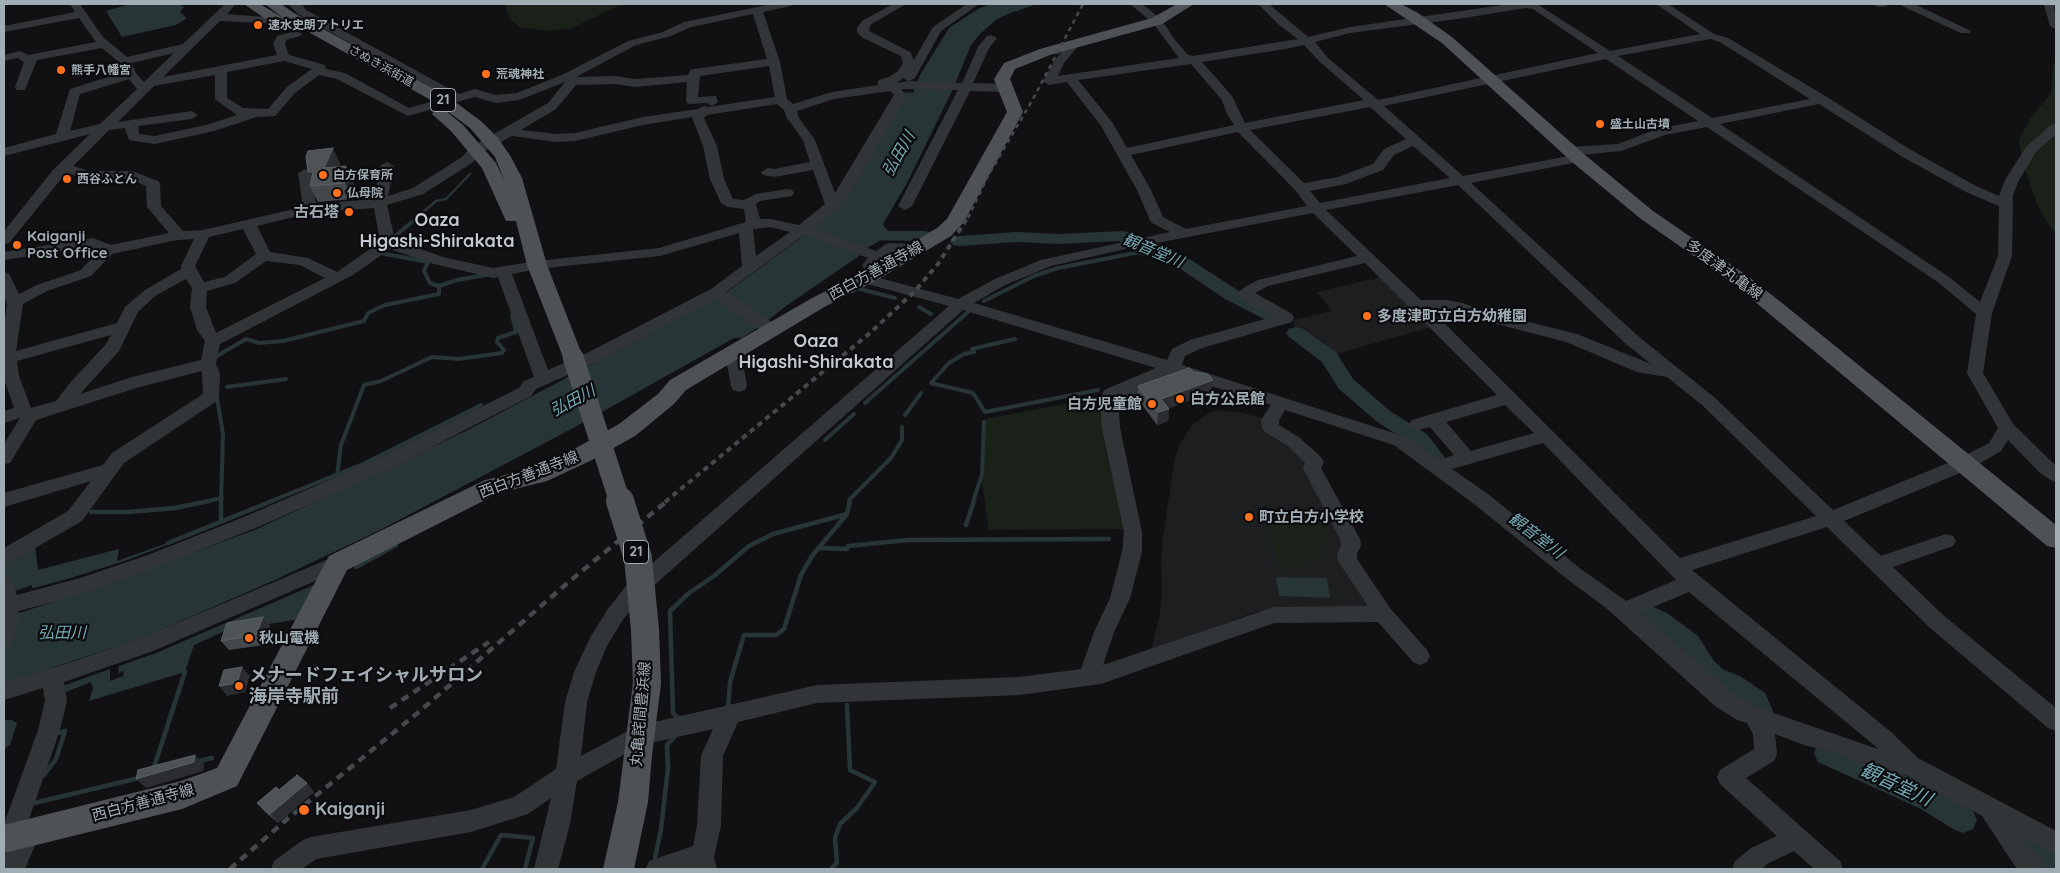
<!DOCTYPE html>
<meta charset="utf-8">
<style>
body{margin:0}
#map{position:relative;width:2060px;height:873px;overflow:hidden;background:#111113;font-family:Quicksand,sans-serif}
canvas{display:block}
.frame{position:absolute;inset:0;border:5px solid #a1adb5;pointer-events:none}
</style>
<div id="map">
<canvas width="2060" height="873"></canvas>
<div class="frame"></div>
</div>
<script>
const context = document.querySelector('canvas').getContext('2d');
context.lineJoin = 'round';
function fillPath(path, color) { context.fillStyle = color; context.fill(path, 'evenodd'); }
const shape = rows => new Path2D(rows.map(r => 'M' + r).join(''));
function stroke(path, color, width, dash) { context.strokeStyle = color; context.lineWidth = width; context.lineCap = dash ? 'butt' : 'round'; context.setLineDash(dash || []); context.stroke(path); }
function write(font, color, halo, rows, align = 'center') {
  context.font = font + ' Quicksand,"Noto Sans JP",sans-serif'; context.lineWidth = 4.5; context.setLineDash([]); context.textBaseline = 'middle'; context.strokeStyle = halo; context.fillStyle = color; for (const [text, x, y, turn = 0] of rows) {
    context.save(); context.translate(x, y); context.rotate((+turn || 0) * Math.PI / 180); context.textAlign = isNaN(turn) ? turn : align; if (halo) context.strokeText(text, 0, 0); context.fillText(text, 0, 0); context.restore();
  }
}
fillPath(shape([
 [1381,277,1432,327,1333,355,1294,327,1294,320,1332,311,1317,292],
 [1219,410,1243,413,1267,419,1304,455,1346,541,1370,607,1278,609,1253,613,1151,650,1159,618,1162,595,1161,567,1163,537,1175,458,1180,444,1192,425,1209,413]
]), '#1d1e20');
fillPath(shape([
 [507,4,622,4,572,28,548,31,519,27,510,19,506,8],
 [2056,58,2056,234,2044,218,2036,201,2022,161,2019,140,2030,119,2051,93,2053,67],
 [1105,396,1105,415,1127,529,989,530,981,477,986,419],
 [1328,516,1328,538,1323,550,1314,559,1303,565,1279,572,1266,517]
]), '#1a2119');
fillPath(shape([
 [131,4,178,4,184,7,180,12,187,18,176,25,122,37,106,11],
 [990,4,1037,4,1017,11,1026,14,1015,11,997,19,980,34,971,45,952,91,906,185,883,224,884,227,889,231,884,238,867,248,859,256,786,306,766,322,742,338,734,338,577,426,380,530,275,580,135,641,4,683,4,618,116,581,257,529,468,430,683,316,714,294,727,292,802,237,840,203,859,177,905,92,913,93,920,75,949,28,978,9],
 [167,543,167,545,127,560,74,577,34,588,32,588,32,585,4,595,4,560,35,544,38,570,119,549,117,561],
 [1276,577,1327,578,1330,598,1279,596],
 [321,582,300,619,225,631,194,645,185,672,89,701,93,688,91,682,66,692,60,687,110,669,110,681,123,676,124,671,118,673,119,666,156,653],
 [4,720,12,720,17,723,10,745,4,749]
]), '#273537');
stroke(shape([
 [416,218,436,201,446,199,470,174]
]), '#273537', 2.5);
stroke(shape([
 [394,237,418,217],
 [380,253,428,262,424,271,430,283,439,286],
 [856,288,895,298],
 [984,301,1034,276,1058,268,1145,251],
 [919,307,931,314],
 [1015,339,972,349,974,352,964,354,949,363,931,383,973,393,985,412,1098,390],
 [217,356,246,339,259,343,283,341,364,321,368,313,385,305,439,294,439,286,457,280,486,275],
 [227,387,286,379],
 [217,398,223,434,221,502],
 [865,403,968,312],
 [1119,404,1129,394,1142,390],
 [905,415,921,393],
 [825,440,854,414],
 [337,475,341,445,364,385,381,381,432,357,459,359,502,353,504,350,497,342,498,338,516,332,512,315],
 [203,502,222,498],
 [269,502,363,464,481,405],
 [849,502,850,499,891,458,902,440,902,427],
 [973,502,982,474,984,422]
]), '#273537', 4);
stroke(shape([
 [91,512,129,512,175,508,209,501],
 [221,522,221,501],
 [966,525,974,501],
 [168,543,272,501],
 [818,548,847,549,848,546,908,540,1109,539],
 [356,567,396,545],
 [728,708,730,682,744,635,776,635,784,629,801,575,812,556,847,514,850,501],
 [680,720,673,713,670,611,689,593,714,576,749,546,773,534,847,514],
 [196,762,212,758],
 [153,770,185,672],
 [44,775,56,759,65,731,55,734],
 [34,803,139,778],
 [655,858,661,829,668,768,667,745,677,734],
 [4,862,8,850],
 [482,869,501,835,533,838,525,869],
 [831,869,837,863,835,838,840,824,857,808,875,782,850,770,847,705]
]), '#273537', 4.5);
fillPath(shape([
 [856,231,924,231,930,232,933,236,930,240,924,241,850,240,847,236,850,232,856,231],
 [1123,231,1129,232,1150,246,1163,248,1191,260,1239,291,1280,312,1283,316,1280,320,1273,322,1266,320,1225,299,1179,268,1154,257,1139,255,1119,241,1058,244,1017,242,959,246,953,245,950,241,953,237,959,236,1017,232,1058,234,1123,231],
 [1296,327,1303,329,1336,352,1353,379,1390,411,1427,434,1446,459,1443,465,1435,467,1427,465,1411,444,1376,421,1339,389,1322,362,1289,337,1286,333,1289,329,1296,327],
 [1642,602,1667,613,1698,636,1714,661,1724,670,1740,676,1765,693,1776,718,1772,726,1763,730,1754,726,1746,708,1722,692,1706,686,1696,677,1680,650,1649,627,1633,619,1630,612,1633,605,1642,602],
 [1828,741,1941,791,1973,811,1977,820,1973,829,1963,833,1953,829,1921,809,1818,762,1814,753,1818,744,1828,741],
 [2015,828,2025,832,2056,852,2056,869,2032,869,2005,852,2001,842,2005,832,2015,828]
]), '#273537');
fillPath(shape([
 [70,4,80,4,103,37,127,57,183,44,225,4,236,4,227,14,279,18,285,21,279,24,220,21,163,77,277,55,273,44,277,36,296,31,302,34,300,36,286,40,285,44,289,55,325,65,326,69,345,73,409,108,447,97,298,14,288,4,302,4,306,10,459,94,475,89,496,95,517,93,564,74,628,41,663,32,684,22,772,4,792,4,791,6,763,12,780,62,787,99,793,104,832,92,879,85,877,83,879,80,889,77,898,71,903,63,901,56,863,38,857,32,857,28,862,21,893,4,906,4,870,25,869,31,910,52,914,60,933,27,967,4,979,4,941,31,915,78,909,81,962,83,978,47,987,36,991,35,997,38,989,48,973,83,1004,84,1010,88,1004,92,970,91,912,206,905,210,898,206,958,90,901,89,906,95,854,186,837,208,812,229,876,251,886,244,891,243,915,244,920,245,922,248,920,251,915,252,894,252,874,268,869,269,864,268,862,265,868,258,804,235,726,292,778,326,780,330,778,334,766,334,715,299,599,361,536,389,531,396,385,471,258,527,162,565,81,594,19,611,14,641,11,647,4,650,4,577,11,579,17,595,80,578,148,555,244,517,373,461,519,388,524,381,534,377,498,277,493,278,434,264,390,249,353,275,220,344,216,364,220,374,219,397,217,401,124,463,82,521,11,562,4,564,4,548,68,511,91,481,4,507,4,493,103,465,112,453,203,394,202,371,136,388,36,420,10,463,4,464,4,444,20,418,4,423,4,411,14,408,4,379,4,326,7,304,4,295,4,272,9,274,19,294,37,285,81,270,99,250,91,247,4,260,4,252,93,238,111,245,169,233,147,207,146,186,130,179,88,179,66,173,9,243,4,244,4,231,53,170,90,134,4,156,4,148,56,134,70,89,124,72,120,63,102,48,37,60,25,90,17,90,15,87,24,62,18,58,4,61,4,55,20,51,28,55,96,42,79,18,4,32,4,26,75,12,70,4],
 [753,14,767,59,694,69,690,70,688,75,635,79,615,76,576,77,636,45,671,36,691,27,753,14],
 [174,53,144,82,136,73,132,63,174,53],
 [284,61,312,69,287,87,268,109,243,108,227,98,227,72,284,61],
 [769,66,775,97,708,107,704,106,698,109,643,117,575,133,556,134,521,130,556,109,576,85,615,84,635,87,687,82,686,101,688,104,707,103,712,106,718,102,716,96,698,97,700,76,769,66],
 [215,75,215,99,237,115,206,125,155,136,139,134,138,126,192,119,198,115,192,111,118,122,154,86,215,75],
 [319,75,337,79,408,116,475,97,496,103,519,100,565,82,548,103,471,147,462,157,413,188,388,196,394,166,387,162,380,166,374,199,316,204,312,173,305,169,298,173,303,207,203,230,183,231,161,206,160,184,158,181,132,171,89,171,73,166,109,130,125,128,129,140,155,144,214,131,257,117,275,116,295,93,319,75],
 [903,78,908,81,897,83,903,78],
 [129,79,137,89,100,124,70,131,80,94,129,79],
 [890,91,894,95,835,193,815,140,799,118,797,111,834,99,890,91],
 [777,104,784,110,787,118,803,140,810,162,774,169,768,168,761,172,763,175,774,177,813,170,825,204,799,225,770,219,760,219,756,204,760,201,792,196,794,193,792,190,787,189,756,194,744,200,733,199,724,179,717,146,704,118,707,115,777,104],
 [692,117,703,146,710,179,721,203,728,207,744,209,746,222,659,248,537,261,493,268,443,257,395,240,387,205,423,194,472,163,481,153,512,136,556,142,575,141,643,125,692,117],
 [374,208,380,242,337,272,308,258,270,252,257,226,310,213,374,208],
 [770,227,790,232,756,256,753,229,770,227],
 [243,229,256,254,225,277,204,282,195,266,209,237,243,229],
 [739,233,742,266,711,289,587,353,548,370,512,274,537,269,660,256,739,233],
 [194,239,181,266,181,269,145,290,125,307,117,323,16,351,23,304,47,291,91,276,112,254,177,240,194,239],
 [266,261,300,265,325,278,216,333,206,307,207,291,235,283,266,261],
 [186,279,192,288,190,307,197,330,205,341,201,360,132,377,80,394,119,351,138,312,155,296,186,279],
 [111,335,106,344,69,384,56,401,31,408,19,376,17,361,111,335],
 [1130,4,1142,4,1161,19,1175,40,1188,55,1193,56,1298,39,1279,25,1258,4,1269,4,1308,37,1350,27,1510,4,1537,4,1610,51,1700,34,1656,4,1668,4,1714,34,1728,38,1827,97,1911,150,1976,186,1999,196,2005,180,2026,147,2051,125,2056,124,2056,134,2036,152,2019,180,2013,195,2012,256,1992,313,1983,373,2013,424,2056,466,2056,482,2050,480,2039,472,2008,440,2001,451,1972,468,1844,521,1881,556,1946,534,1953,536,1956,541,1953,546,1893,567,1943,615,2056,708,2056,731,2048,728,1929,627,1827,527,1692,570,1891,732,1918,758,2056,831,2056,854,2023,838,2042,861,2045,869,2017,869,1982,816,1906,775,1872,768,1834,752,1807,746,1775,734,1777,754,1774,761,1746,778,1840,861,1843,869,1814,869,1794,851,1767,864,1762,869,1732,869,1735,861,1751,848,1777,836,1720,784,1717,777,1720,770,1754,749,1753,734,1747,723,1737,720,1715,706,1606,608,1567,579,1474,504,1394,445,1285,410,1279,420,1279,425,1300,438,1321,457,1324,462,1321,468,1360,539,1361,546,1357,553,1357,559,1390,608,1427,650,1430,656,1427,662,1420,665,1413,662,1378,622,1274,623,1101,684,1019,695,817,703,738,722,723,756,721,825,714,857,717,869,646,869,649,861,693,846,697,825,701,756,713,729,641,745,577,781,570,824,558,869,534,869,551,798,528,814,471,832,316,859,302,869,271,869,274,861,303,840,311,837,471,810,514,797,556,769,565,702,574,672,591,636,608,609,626,586,949,306,860,282,857,279,860,276,865,274,958,299,995,279,1041,260,1170,232,1152,223,1150,220,1137,190,1101,126,1067,82,1049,85,1043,81,1055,60,1068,44,1072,43,1078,46,1064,63,1058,76,1179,58,1153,23,1130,4],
 [1526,8,1533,9,1598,53,1378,100,1328,58,1315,42,1350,33,1464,18,1526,8],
 [1710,39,1720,42,1810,99,1712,118,1618,56,1710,39],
 [1304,45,1320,62,1364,100,1245,123,1232,96,1202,62,1285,49,1304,45],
 [1606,59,1698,121,1657,129,1618,144,1570,147,1563,151,1565,154,1574,155,1463,176,1384,106,1606,59],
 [1191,64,1222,100,1227,114,1234,125,1127,148,1112,122,1078,80,1191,64],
 [1819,104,1901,156,1966,192,1999,206,1998,256,1980,302,1949,277,1720,124,1819,104],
 [1370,107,1406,139,1384,149,1373,164,1338,177,1304,183,1250,130,1370,107],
 [1707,127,1939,283,1976,314,1967,373,1998,428,1989,443,1960,458,1833,510,1714,397,1638,336,1471,183,1578,162,1585,158,1580,155,1621,151,1665,135,1707,127],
 [1238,132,1296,191,1307,206,1186,229,1163,217,1151,190,1131,155,1238,132],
 [1413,146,1450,178,1320,203,1310,191,1346,184,1383,170,1394,155,1413,146],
 [1458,185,1626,344,1651,364,1577,334,1481,310,1463,303,1447,300,1421,300,1326,210,1458,185],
 [1313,213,1357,256,1258,280,1245,287,1236,294,1239,297,1272,317,1190,340,1172,349,1167,360,974,303,1005,285,1051,266,1125,249,1313,213],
 [1365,263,1497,395,1412,420,1409,424,1412,428,1418,430,1430,427,1454,455,1439,460,1406,437,1182,365,1185,356,1202,348,1292,322,1294,318,1292,314,1255,293,1268,286,1365,263],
 [963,310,1156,368,1104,390,1102,394,1106,401,1101,412,1102,428,1124,532,1122,552,1110,598,1094,632,1081,669,1019,677,817,685,637,726,581,756,587,702,596,672,607,646,622,621,640,598,963,310],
 [1431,310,1459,312,1470,317,1566,342,1637,372,1667,377,1702,405,1816,516,1680,558,1431,310],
 [1173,374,1271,405,1261,420,1262,428,1265,432,1288,446,1305,463,1303,468,1340,539,1341,546,1337,553,1338,561,1368,606,1274,607,1103,665,1114,632,1130,598,1142,552,1142,532,1120,428,1119,412,1122,401,1120,397,1173,374],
 [1505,405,1534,433,1471,451,1446,422,1505,405],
 [1543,443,1676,580,1626,601,1581,569,1488,494,1452,469,1543,443],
 [1689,592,1875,746,1878,749,1753,706,1731,692,1639,613,1689,592],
 [1873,4,1887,4,1886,6,1878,7,1873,4],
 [1901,4,1914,4,1971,31,1969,33,1961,33,1902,6,1901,4],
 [2044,4,2054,4,2056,29,2050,26,2044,4],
 [733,348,739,349,741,353,747,386,745,390,739,392,733,390,731,386,725,353,727,349,733,348],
 [338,555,345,558,348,563,345,568,153,651,64,682,67,701,60,730,28,822,36,825,40,833,25,869,4,869,4,862,10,848,4,845,4,824,38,730,45,701,43,688,4,700,4,682,75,661,139,639,338,555]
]), '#323538');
fillPath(shape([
 [244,4,260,4,283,18,265,4,281,4,294,13,450,98,482,122,498,138,511,157,522,178,547,265,583,357,580,362,573,364,566,362,563,357,527,265,516,221,506,221,482,168,451,131,432,114,434,111,440,109,446,111,463,125,496,163,505,182,495,157,470,128,438,104,285,19,289,24,287,27,277,27,244,4],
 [1177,4,1194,4,1162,24,1050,55,1015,69,1010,79,1023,112,964,222,951,236,872,283,826,306,686,390,674,404,635,436,592,460,547,481,499,493,347,570,237,786,182,809,4,853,4,825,181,781,217,768,329,556,485,480,533,468,576,448,619,424,658,394,670,380,812,298,858,275,937,228,947,219,1007,112,994,79,1004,63,1040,49,1152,18,1177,4],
 [1384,4,1401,4,1418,13,1452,37,1584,154,1653,211,1749,277,1787,307,2056,525,2056,548,2047,546,1735,285,1641,219,1572,162,1442,43,1384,4],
 [638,742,648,746,652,755,648,802,634,869,603,869,618,802,624,755,628,746,638,742]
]), '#4e5257');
stroke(shape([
 [968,218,988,176,1033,99,1083,4]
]), '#45494d', 2.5, [4.5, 4]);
stroke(shape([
 [665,502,870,333,914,292,938,264,968,217]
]), '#45494d', 4, [5.5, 4.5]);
stroke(shape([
 [390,708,489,642],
 [230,869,286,820,420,711,571,580,667,501]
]), '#45494d', 4.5, [8, 6]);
stroke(shape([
 [573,357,620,502]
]), '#4e5257', 21);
stroke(shape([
 [620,501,638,558,645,630,647,683,638,755]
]), '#4e5257', 28);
fillPath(shape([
 [340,163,339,167,346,166,354,182,353,185,355,189,353,199,318,202,310,186,311,179,308,172],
 [1138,386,1211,392,1169,408,1168,421,1157,425,1137,398],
 [263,617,270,626,264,645,229,650,221,641],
 [314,792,278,823,265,812,257,803]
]), '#44484b');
fillPath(shape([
 [333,148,340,163,332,184,324,168],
 [346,166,354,182,353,185,355,189,353,199,345,183,345,173],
 [308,172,313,172,315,186],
 [1213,380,1211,392,1160,412,1161,399],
 [1169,409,1168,421,1157,425,1158,412],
 [263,617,270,626,264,645,256,635],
 [242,667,250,676,245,692,227,696,219,686],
 [195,755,204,764,203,771,146,788,136,779],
 [307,783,314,792,278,823,270,814]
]), '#2b2d30');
const building = shape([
 [333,148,324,168,346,166,345,173,347,173,345,183,310,186,313,172,308,172,306,157,308,151,333,148],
 [1189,368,1194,372,1208,374,1213,380,1161,399,1169,409,1158,412,1138,386,1189,368],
 [263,617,256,635,221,641,227,623,263,617],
 [242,667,237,683,219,686,224,670,242,667],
 [195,755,194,762,136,779,138,770,195,755],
 [297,775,307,783,270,814,257,803,276,787,279,790,297,775]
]);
fillPath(building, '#4e5356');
stroke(building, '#5b6165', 1);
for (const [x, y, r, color] of [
 [258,25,5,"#ff711d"],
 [61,70,5,"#ff711d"],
 [486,74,5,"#ff711d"],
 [1600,124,5,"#ff711d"],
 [323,175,5,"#ff711d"],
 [67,179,5,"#ff711d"],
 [337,193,5,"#ff711d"],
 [349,212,5,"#ff711d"],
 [17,245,5,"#ff711d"],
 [1367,316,5,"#ff711d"],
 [1180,399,5,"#ff711d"],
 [1152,404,5,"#ff711d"],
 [1249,517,5,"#ff711d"],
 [249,638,5,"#ff711d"],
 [239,686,5,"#ff711d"],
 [304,810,6,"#ff711d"]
]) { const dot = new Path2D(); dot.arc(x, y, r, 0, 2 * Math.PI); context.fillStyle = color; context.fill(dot); stroke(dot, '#0c0c0e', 2); }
write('bold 12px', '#a1adb5', '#0c0c0e', [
 ["速水史朗アトリエ",268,25],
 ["熊手八幡宮",71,70],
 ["荒魂神社",496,74],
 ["盛土山古墳",1610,124],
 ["白方保育所",333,175],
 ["西谷ふとん",77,179],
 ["仏母院",347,193]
], 'left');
write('12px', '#a1adb5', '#0c0c0e', [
 ["さぬき浜街道",381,66,29]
]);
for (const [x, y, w] of [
 [443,100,25],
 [636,552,25]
]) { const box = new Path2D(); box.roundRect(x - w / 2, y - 11.5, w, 23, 4); context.fillStyle = '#0c0c0e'; context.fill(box); stroke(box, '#a1adb5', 1); }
write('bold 14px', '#a1adb5', null, [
 ["21",443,100],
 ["21",636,552]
]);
write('bold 15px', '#a1adb5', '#0c0c0e', [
 ["古石塔",339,212,"right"],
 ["Kaiganji",27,236],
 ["Post Office",27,253],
 ["多度津町立白方幼稚園",1377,316],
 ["白方公民館",1190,399],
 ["白方児童館",1142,404,"right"],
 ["町立白方小学校",1259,517],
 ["秋山電機",259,638]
], 'left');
write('15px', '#a1adb5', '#0c0c0e', [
 ["多度津丸亀線",1724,270,36],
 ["西白方善通寺線",876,271,-29],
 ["西白方善通寺線",529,475,-21],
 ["丸亀詫間豊浜線",641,714,-85],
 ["西白方善通寺線",143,803,-15]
]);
write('italic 16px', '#75a8b3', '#0c0c0e', [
 ["弘田川",899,154,-60],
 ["観音堂川",1153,251,23],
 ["弘田川",573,401,-28],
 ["観音堂川",1536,536,37],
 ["弘田川",62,633]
]);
write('bold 18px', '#c2cad0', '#0c0c0e', [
 ["Oaza",437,221],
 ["Higashi-Shirakata",437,242],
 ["Oaza",816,342],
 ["Higashi-Shirakata",816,363]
]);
write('bold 18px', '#a1adb5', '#0c0c0e', [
 ["メナードフェイシャルサロン",249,676],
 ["海岸寺駅前",249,697],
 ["Kaiganji",315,810]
], 'left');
write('italic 19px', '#75a8b3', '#0c0c0e', [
 ["観音堂川",1896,785,25]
]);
</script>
